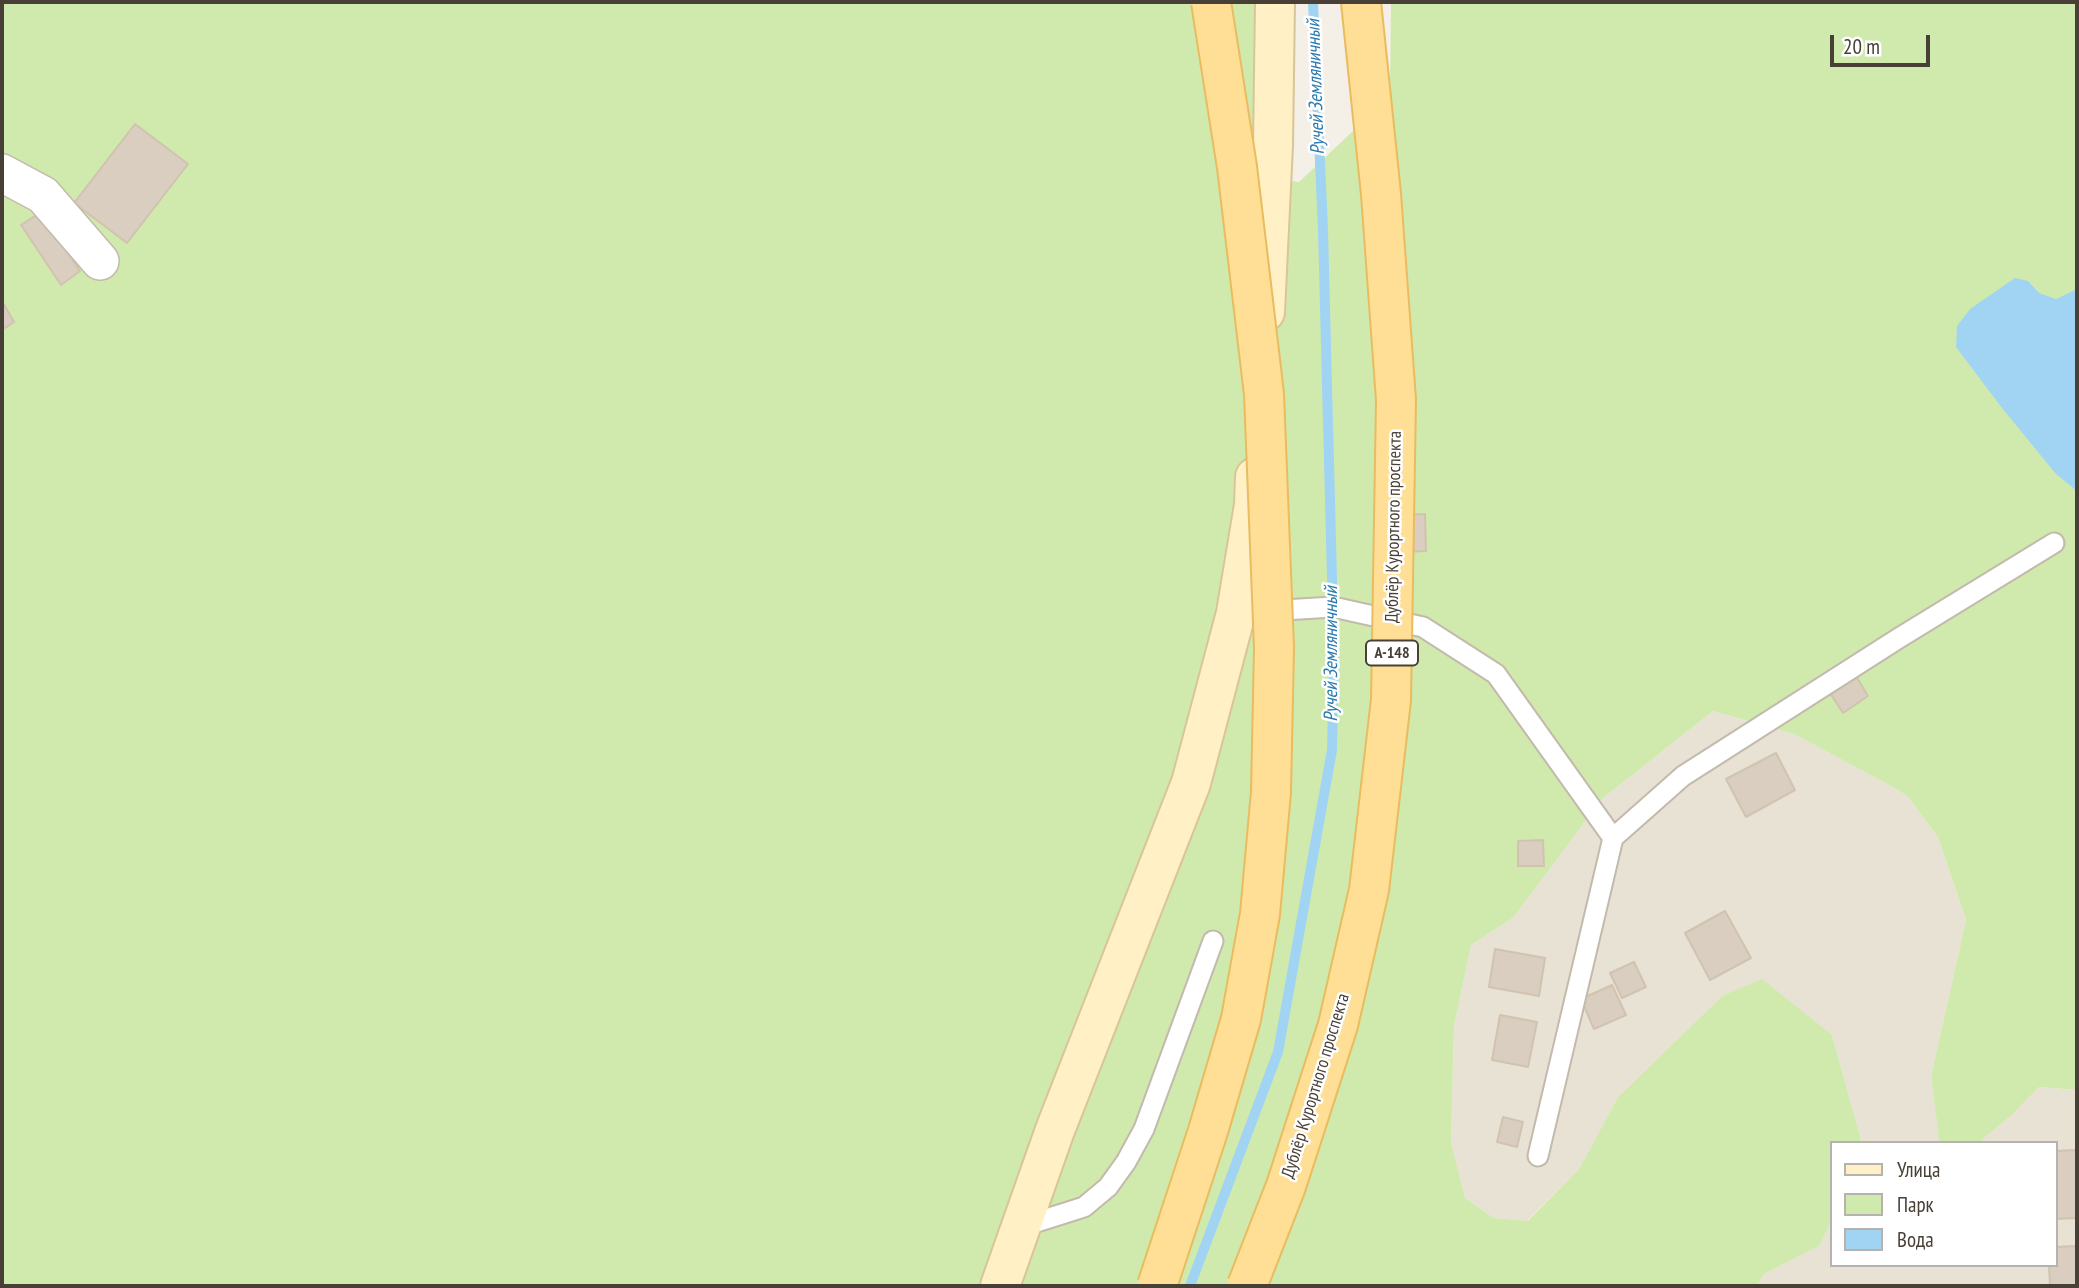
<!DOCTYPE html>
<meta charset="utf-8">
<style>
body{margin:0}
#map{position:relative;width:2079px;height:1288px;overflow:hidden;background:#f4f0e7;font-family:"PT Sans Narrow",sans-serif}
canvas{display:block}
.frame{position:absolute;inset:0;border:4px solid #484036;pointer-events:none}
.legend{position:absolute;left:1830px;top:1141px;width:228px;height:126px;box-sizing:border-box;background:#fff;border:2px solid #b6b3af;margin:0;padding:9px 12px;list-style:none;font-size:21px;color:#484036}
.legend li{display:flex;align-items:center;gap:14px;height:35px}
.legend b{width:35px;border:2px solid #b6b3af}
.scale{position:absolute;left:1830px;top:35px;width:100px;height:32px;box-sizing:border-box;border:4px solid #484036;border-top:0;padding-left:9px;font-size:21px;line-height:24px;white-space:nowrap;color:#484036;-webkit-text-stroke:5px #fff;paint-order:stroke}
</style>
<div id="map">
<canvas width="2079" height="1288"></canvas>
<div class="frame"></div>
<ul class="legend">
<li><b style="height:9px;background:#fff0c6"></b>Улица</li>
<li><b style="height:19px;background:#d0eaae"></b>Парк</li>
<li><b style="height:19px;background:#a1d4f3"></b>Вода</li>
</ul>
<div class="scale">20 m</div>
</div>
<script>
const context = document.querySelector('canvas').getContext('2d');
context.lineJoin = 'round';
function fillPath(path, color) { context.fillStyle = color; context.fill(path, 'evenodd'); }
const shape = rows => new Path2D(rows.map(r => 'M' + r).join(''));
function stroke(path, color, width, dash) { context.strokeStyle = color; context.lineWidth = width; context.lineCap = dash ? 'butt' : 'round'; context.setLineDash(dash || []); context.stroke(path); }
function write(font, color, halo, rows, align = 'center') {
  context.font = font + ' "PT Sans Narrow",sans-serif'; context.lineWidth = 5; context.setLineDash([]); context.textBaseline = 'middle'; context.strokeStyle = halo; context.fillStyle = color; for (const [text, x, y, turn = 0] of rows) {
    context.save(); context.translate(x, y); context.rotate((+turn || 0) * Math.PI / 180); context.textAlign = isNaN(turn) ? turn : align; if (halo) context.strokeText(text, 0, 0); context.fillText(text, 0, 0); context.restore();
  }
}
fillPath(shape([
 [1713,711,1794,734,1898,790,1908,797,1938,837,1966,920,1931,1076,1939,1140,1945,1143,1862,1143,1832,1035,1722,996,1618,1097,1579,1169,1527,1221,1494,1218,1465,1198,1451,1142,1454,1026,1471,945,1514,917,1602,799],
 [2039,1087,2077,1090,2077,1286,1757,1286,1764,1274,1819,1246,1832,1220,1832,1265,2056,1265,2056,1143,1978,1143,2013,1114]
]), '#e8e2d5');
fillPath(shape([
 [2,2,1272,2,1269,178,1299,182,1390,96,1391,2,2077,2,2077,1090,2039,1087,2013,1114,1978,1143,1945,1143,1939,1140,1931,1076,1966,920,1938,837,1908,797,1898,790,1794,734,1713,711,1602,799,1514,917,1471,945,1454,1026,1451,1142,1465,1198,1494,1218,1528,1221,1579,1169,1618,1097,1722,996,1762,979,1832,1035,1862,1143,1832,1143,1832,1220,1819,1246,1764,1274,1757,1286,2,1286]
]), '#d0eaae');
fillPath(shape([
 [2015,278,2028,281,2039,293,2056,299,2077,289,2077,491,2056,474,2002,408,1956,347,1957,326,1970,309]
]), '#a1d4f3');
stroke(shape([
 [1190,1286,1278,1052,1332,750,1334,656,1323,230,1313,2]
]), '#a1d4f3', 10);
const building = shape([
 [135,124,188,164,127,243,74,203,135,124],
 [41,212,80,271,61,285,21,225,41,212],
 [2,301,14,322,2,330,2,301],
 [1425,514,1426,551,1378,553,1377,516,1425,514],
 [1856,676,1868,696,1843,713,1830,693,1856,676],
 [1776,753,1795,790,1746,817,1726,779,1776,753],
 [1543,840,1544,866,1518,866,1518,841,1543,840],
 [1725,911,1751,958,1710,980,1685,933,1725,911],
 [1495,949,1545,958,1539,996,1489,987,1495,949],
 [1634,962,1646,987,1622,998,1610,973,1634,962],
 [1612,985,1626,1015,1594,1029,1581,999,1612,985],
 [1500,1015,1537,1022,1528,1067,1492,1060,1500,1015],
 [1503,1117,1523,1122,1517,1147,1497,1142,1503,1117],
 [2077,1150,2077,1218,2056,1219,2056,1151,2077,1150],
 [2077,1246,2077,1286,2050,1286,2049,1265,2056,1265,2056,1247,2077,1246]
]);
fillPath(building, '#d9cebf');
stroke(building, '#d1c3af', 2);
const service = shape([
 [1267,611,1333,607,1423,627,1496,674,1613,838],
 [1538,1156,1613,838,1683,776,1899,638,2054,543],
 [1021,1227,1084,1207,1108,1187,1126,1162,1144,1129,1213,941]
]);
const minor = shape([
 [2,173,43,195,100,261]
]);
const secondary = shape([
 [1265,312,1273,145,1275,2],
 [1000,1286,1055,1130,1191,783,1236,613,1254,505,1255,477]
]);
stroke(service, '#c3baac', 23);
stroke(minor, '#c3baac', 40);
stroke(secondary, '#d9c597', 42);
stroke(service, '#fff', 19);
stroke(minor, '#fff', 37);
stroke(secondary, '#fff0c6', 38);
const primaryBridge = shape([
 [1157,1286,1208,1131,1241,1019,1260,914,1271,792,1274,648,1264,394,1237,167,1211,2],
 [1247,1286,1286,1186,1338,1025,1369,890,1391,700,1396,400,1381,194,1361,2]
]);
stroke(primaryBridge, '#e9bc60', 42, []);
stroke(primaryBridge, '#ffde95', 38);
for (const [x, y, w] of [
 [1392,653,52]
]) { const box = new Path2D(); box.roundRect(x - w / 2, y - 12.5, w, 25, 5); context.fillStyle = '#fff'; context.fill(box); stroke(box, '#484036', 2); }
write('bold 16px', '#484036', null, [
 ["А-148",1392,653]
]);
write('18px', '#484036', '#fff', [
 ["Дублёр Курортного проспекта",1394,527,-89],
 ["Дублёр Курортного проспекта",1316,1086,-73]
]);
write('italic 19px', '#297ab0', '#fff', [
 ["Ручей Земляничный",1316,87,-92],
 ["Ручей Земляничный",1332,654,-90]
]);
</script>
